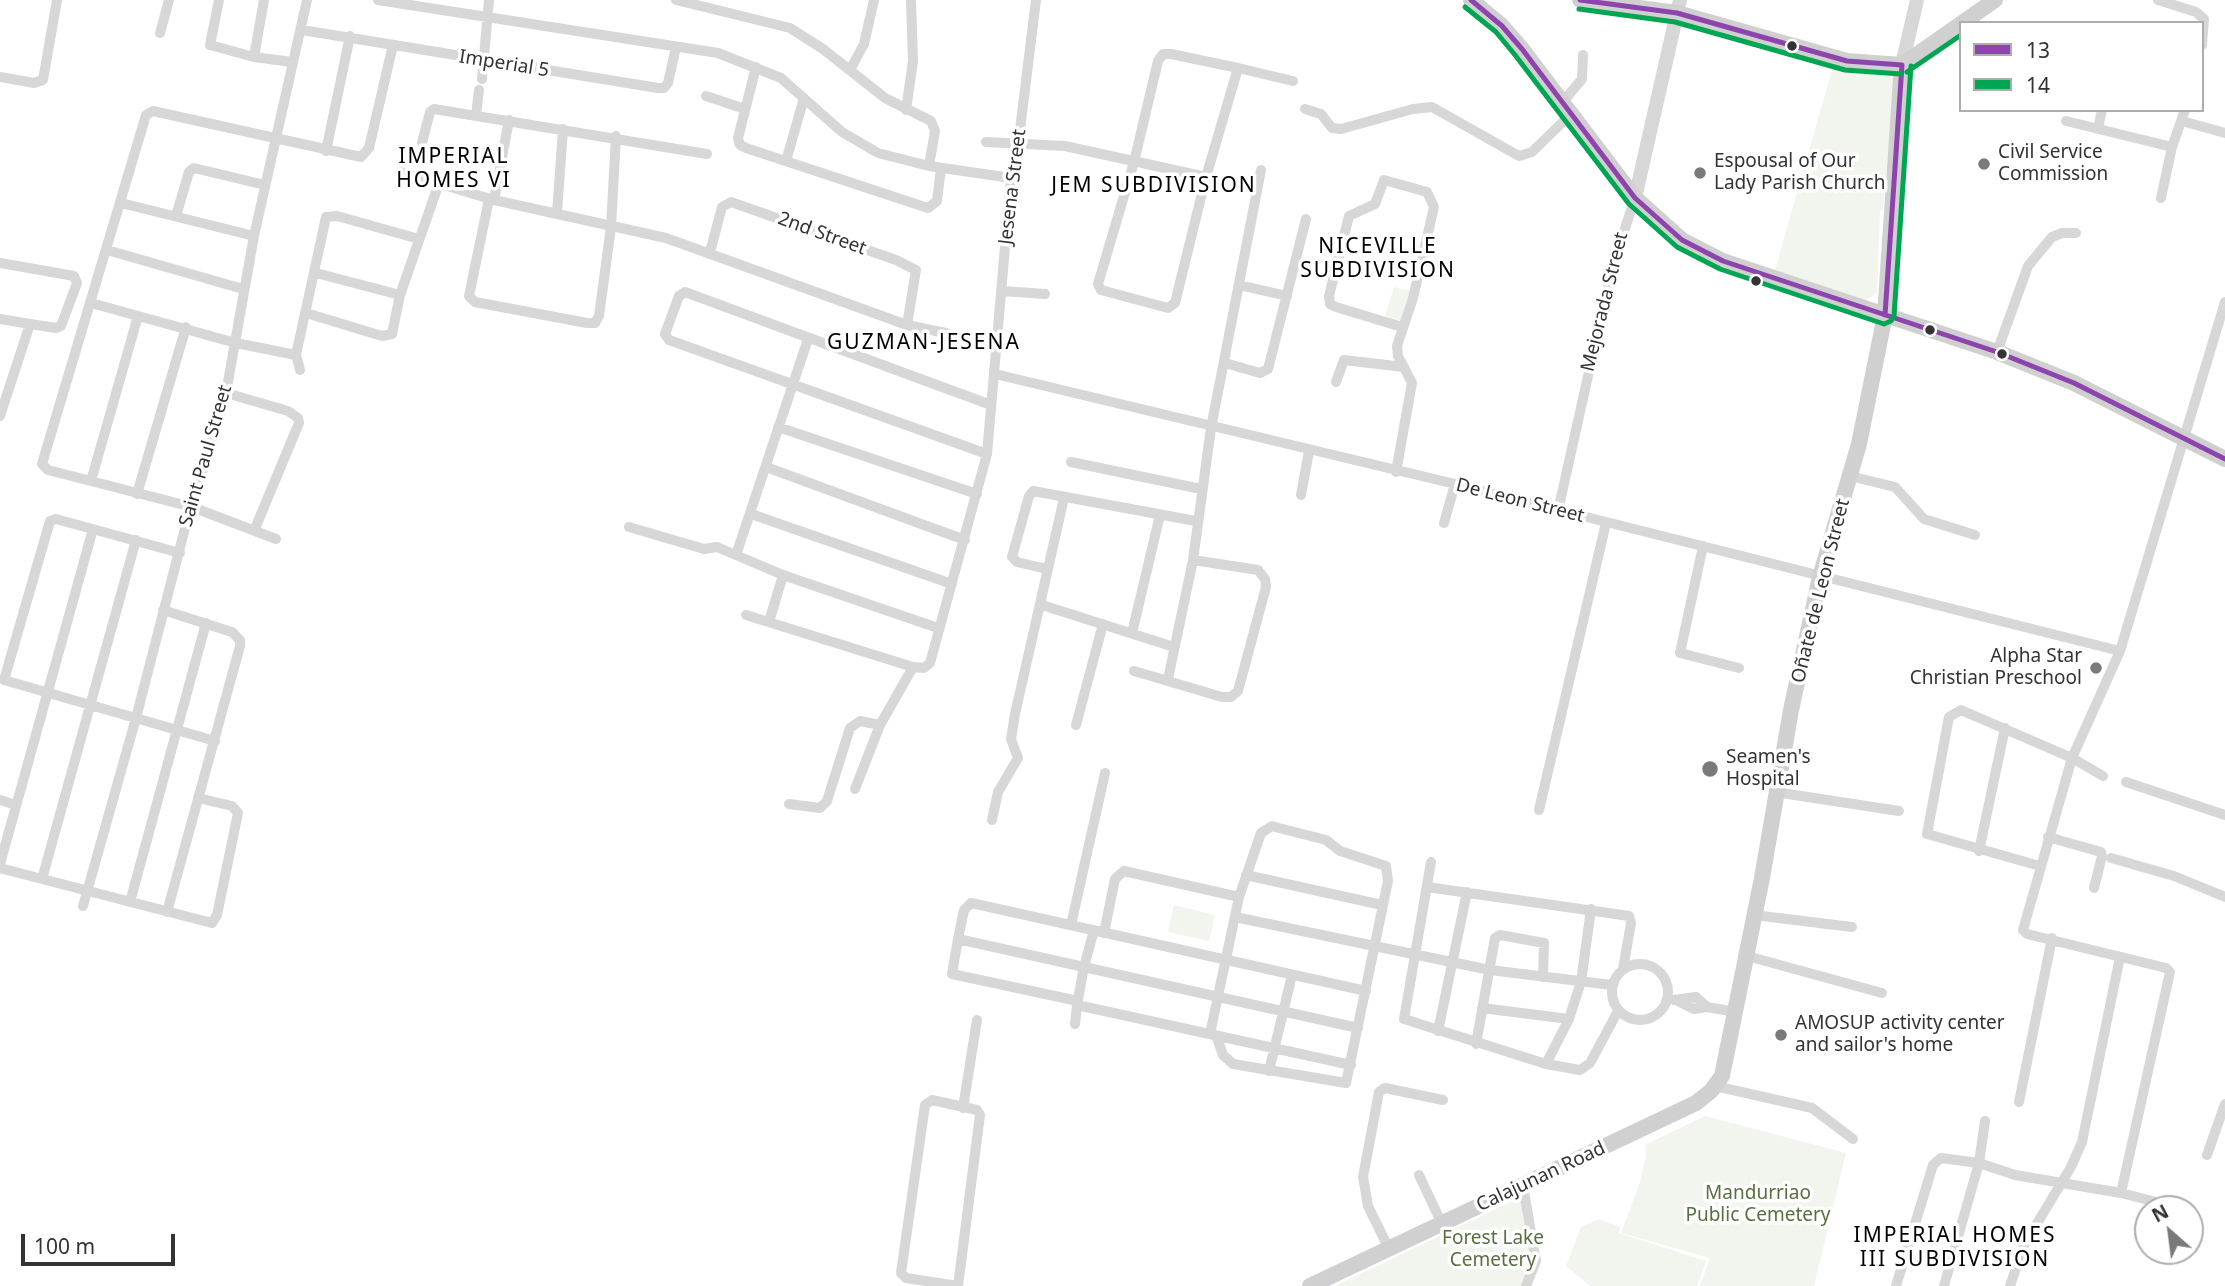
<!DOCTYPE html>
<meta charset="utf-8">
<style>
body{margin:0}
#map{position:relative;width:2225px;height:1286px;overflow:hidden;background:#fff;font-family:"Noto Sans",sans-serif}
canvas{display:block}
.legend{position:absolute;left:1959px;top:21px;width:245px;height:91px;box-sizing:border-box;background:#fff;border:2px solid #adadad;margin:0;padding:9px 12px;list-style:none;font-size:21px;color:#333}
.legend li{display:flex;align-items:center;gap:14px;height:35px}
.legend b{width:35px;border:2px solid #adadad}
.north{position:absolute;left:2134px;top:1195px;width:70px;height:70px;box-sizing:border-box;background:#fff;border:2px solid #adadad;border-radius:50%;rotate:332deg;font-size:19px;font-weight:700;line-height:28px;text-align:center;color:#333}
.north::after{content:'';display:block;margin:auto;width:24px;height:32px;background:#7a7a7a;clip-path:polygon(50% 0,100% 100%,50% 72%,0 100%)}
.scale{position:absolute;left:21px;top:1234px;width:154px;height:32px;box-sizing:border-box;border:4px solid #333;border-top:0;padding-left:9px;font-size:21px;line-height:24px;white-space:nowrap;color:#333;-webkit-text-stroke:5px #fff;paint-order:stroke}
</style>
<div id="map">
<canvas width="2225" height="1286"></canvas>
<ul class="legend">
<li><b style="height:9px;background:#8e44ad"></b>13</li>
<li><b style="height:9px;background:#00a651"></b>14</li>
</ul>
<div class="north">N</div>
<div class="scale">100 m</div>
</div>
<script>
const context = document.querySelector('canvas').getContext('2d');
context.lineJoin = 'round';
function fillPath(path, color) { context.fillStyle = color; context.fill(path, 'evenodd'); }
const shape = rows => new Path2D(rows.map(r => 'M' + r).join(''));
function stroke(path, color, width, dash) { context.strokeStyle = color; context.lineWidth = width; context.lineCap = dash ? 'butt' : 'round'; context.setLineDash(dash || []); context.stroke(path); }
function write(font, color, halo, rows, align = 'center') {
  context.font = font + ' "Noto Sans",sans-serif'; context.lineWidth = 7; context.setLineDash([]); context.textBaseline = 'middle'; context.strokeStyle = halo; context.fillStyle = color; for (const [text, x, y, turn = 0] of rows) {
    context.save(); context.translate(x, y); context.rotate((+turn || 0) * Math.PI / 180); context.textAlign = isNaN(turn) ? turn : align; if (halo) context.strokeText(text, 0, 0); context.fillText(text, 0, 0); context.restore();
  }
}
fillPath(shape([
 [1834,63,1895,78,1883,209,1880,211,1877,293,1865,301,1775,270],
 [1394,287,1410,291,1400,321,1385,316],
 [1174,905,1215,915,1209,941,1168,932],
 [1705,1116,1846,1153,1814,1286,1700,1286,1710,1258,1621,1233,1640,1182,1646,1156,1645,1145],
 [1521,1197,1532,1263,1522,1286,1335,1286],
 [1599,1219,1620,1227,1619,1233,1706,1261,1697,1286,1590,1286,1566,1266,1581,1227]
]), '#f1f5ed');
stroke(shape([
 [219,0,210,45,254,57,292,62],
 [378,0,718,53,781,78,842,132,878,153,929,166,1011,178],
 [676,0,790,28,823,49,885,98,931,121,935,131,929,166],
 [2158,0,2196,12,2204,19,2202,45],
 [302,30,658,88,664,88,668,83,676,47],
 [160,33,169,0],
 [254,57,264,0],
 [756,67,738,138,740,145,746,148,928,208,937,201,941,168],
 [1238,68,1206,177,1175,303,1168,308,1101,290,1098,284,1134,162,1158,61,1163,54,1171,54,1238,68,1293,81],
 [850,70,864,44,874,0],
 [0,77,34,83,43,80,57,0],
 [482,79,489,0],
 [706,96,745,109],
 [1562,103,1582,79,1583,55],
 [1305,109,1321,114,1332,128,1341,129,1413,109,1432,107,1519,156,1532,152,1571,114],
 [906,110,913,61,911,0],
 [476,115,479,90],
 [509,120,494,200,489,199,469,296,475,302,587,323,595,323,599,316,611,227,616,136],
 [2066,121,2172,147],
 [2182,121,2225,133],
 [2098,128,2102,110],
 [986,142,1065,146,1206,177],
 [422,143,430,112,434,109,707,154],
 [326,151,350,36],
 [786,161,804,98],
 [400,172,494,200,666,238,907,325,998,344],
 [2161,198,2172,147,2185,110],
 [121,203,254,236],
 [557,213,563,129],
 [176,216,189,172,194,168,265,185],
 [107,250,243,289],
 [710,252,722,207,731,202,896,260,916,270,907,325],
 [0,263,74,276,77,283,61,326,56,328,30,324,0,416],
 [316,273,400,295],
 [1239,285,1287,296],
 [1002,291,1045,294],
 [91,303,236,343,296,355,326,217,337,216,419,239],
 [306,313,382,336,392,334,400,295,438,186],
 [0,319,30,324],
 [1997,352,2028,266,2052,237,2062,233,2076,233],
 [296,355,300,370],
 [1225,363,1260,373,1268,369,1306,219],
 [995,374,1455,484,2120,651],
 [1336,382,1344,360,1404,367],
 [226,393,288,411,298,418,299,423,254,531],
 [778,427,977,494],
 [987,454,669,340,665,334,679,296,685,292,991,405],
 [1071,462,1201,489],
 [766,467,965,540],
 [1396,472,1412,383,1398,356,1397,346,1413,298,1434,207,1427,192,1384,180,1375,204,1349,216,1329,296,1330,304,1336,307,1402,327],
 [1850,476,1895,487,1924,519,1975,535],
 [91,481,138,316],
 [137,494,186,327],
 [1301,495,1309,451],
 [1558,511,1612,268,1635,198],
 [751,514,952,584],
 [1444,523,1455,484],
 [629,527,704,549,717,547,783,575,938,628],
 [276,539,192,507,48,470,42,464,146,115,153,111,361,157,369,148,393,45],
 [1703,546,1680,653,1739,668],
 [180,553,56,519,50,521,4,680,215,741],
 [736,555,808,339],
 [1047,569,1017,562,1012,557,1029,496,1033,491,1196,521],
 [1042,605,1174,647],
 [163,610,232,632,240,640,240,646,167,912],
 [746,615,913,667,924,668,930,663,987,454,1011,178,1018,146,1036,0],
 [769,622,783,575],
 [1132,633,1160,515],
 [1134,671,1222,697,1231,697,1238,691,1266,587,1265,579,1258,570,1193,560],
 [1168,679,1193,560,1211,428,1261,170],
 [1076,725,1103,624],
 [2126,782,2225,815],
 [855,789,880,725,913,667],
 [1775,792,1899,811],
 [0,800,16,805],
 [789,804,820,808,827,801,850,728,860,721,880,725],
 [1539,810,1606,523],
 [992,820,998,792,1018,758,1011,739,1015,714,1064,498],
 [2048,837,2101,852,2102,856,2094,888],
 [1979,851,2005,728],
 [2111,858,2174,876,2225,897],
 [1431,862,1404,1019,1546,1064,1580,1070,1590,1063,1618,1011],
 [0,864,93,529],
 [2040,866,1927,834,1949,717,1961,710,2072,758,2103,776],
 [0,868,212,923,217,915,238,813,232,806,198,798],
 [1246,875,1382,905],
 [42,879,136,540],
 [1427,887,1629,916,1631,923,1623,969],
 [130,902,206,623],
 [83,906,136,718,184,532,226,393,254,236,307,0],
 [1754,915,1852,927],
 [1235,917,1490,970,1612,985],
 [1071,925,1105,773],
 [1094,930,1084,967,1358,1028],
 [1104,933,1115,879,1124,871,1239,897],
 [958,939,952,974,1078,1001],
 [1747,956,1882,993],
 '1612 992a28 28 0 1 1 56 0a28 28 0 1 1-56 0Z',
 [1674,1000,1696,997,1707,1007],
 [1678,1001,1694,1009,1707,1007,1736,1012],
 [1482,1008,1569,1019],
 [1075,1024,1077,1005],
 [1438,1031,1467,892],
 [1210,1034,1239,897,1261,833,1272,826,1279,828,1326,840,1340,851,1386,866,1388,881,1346,1083,1233,1064,1223,1055,1216,1035],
 [1476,1044,1495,938,1500,935,1544,943,1543,977],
 [1546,1064,1569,1019,1581,982,1591,909],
 [1351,1065,1077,1005,1084,967,958,939,964,910,971,903,976,904,1366,991],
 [1269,1071,1292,975],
 [1715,1086,1812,1108,1853,1139],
 [932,1100,977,1110,980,1115,958,1286,906,1278,901,1273,925,1105,932,1100],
 [2019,1102,2052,938],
 [963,1108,977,1020],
 [2207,1155,2225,1104],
 [1419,1175,1442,1224],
 [1523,1186,1536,1261,1526,1286],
 [2121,1193,2170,972,2166,968,2027,934,2023,930,2072,758,2120,651,2225,302],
 [1389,1249,1368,1206,1363,1177,1379,1092,1385,1088,1443,1100],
 [1896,1286,1933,1165,1941,1158,1979,1163,2015,1175,2121,1193,2184,1209],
 [1944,1286,1979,1163,1985,1121],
 [2010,1286,2024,1245,2071,1167,2082,1142,2120,957]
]), '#d7d7d7', 10);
stroke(shape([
 [1902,65,1917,0],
 [1635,198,1680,0]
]), '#d7d7d7', 14);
stroke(shape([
 [1471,0,1502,26,1522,49,1635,198,1682,240,1723,261,1997,352,2074,383,2225,459],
 [1580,0,1677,13,1847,61,1902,65],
 [1902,65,1995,0],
 [1310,1286,1696,1103,1711,1091,1722,1076,1762,878,1791,710,1820,577,1859,444,1885,315,1902,65]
]), '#d0d0d0', 16);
stroke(shape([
 [1471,0,1502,26,1522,49,1635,198,1682,240,1723,261,1997,352,2074,383,2225,459],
 [1580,0,1677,13,1847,61,1902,65,1885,315]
]), '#8e44ad', 5);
stroke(shape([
 [1465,7,1496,32,1515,55,1629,204,1677,247,1720,269,1884,324,1891,321,1894,316,1911,66],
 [1579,9,1675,22,1845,70,1901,74],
 [1907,72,1961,35]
]), '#00a651', 5);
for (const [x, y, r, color] of [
 [1792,46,6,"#333"],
 [1984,164,7,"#7a7a7a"],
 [1700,173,7,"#7a7a7a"],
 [1756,281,6,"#333"],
 [1930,330,6,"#333"],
 [2002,354,6,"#333"],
 [2096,668,7,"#7a7a7a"],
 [1710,769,9,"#7a7a7a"],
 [1781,1035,7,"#7a7a7a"]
]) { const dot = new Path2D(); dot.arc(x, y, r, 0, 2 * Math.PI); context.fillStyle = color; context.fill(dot); stroke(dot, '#fff', 2.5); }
write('19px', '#333', '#fff', [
 ["Imperial 5",504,64,9],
 ["Jesena Street",1013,187,-83],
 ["2nd Street",822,234,20],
 ["Mejorada Street",1605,302,-76],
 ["Saint Paul Street",206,456,-74],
 ["De Leon Street",1520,501,14],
 ["Oñate de Leon Street",1821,591,-76],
 ["Calajunan Road",1541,1177,-25]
]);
write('19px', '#333', '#fff', [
 ["Civil Service",1998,153],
 ["Commission",1998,175],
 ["Espousal of Our",1714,162],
 ["Lady Parish Church",1714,184],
 ["Alpha Star",2082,657,"right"],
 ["Christian Preschool",2082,679,"right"],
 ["Seamen's",1726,758],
 ["Hospital",1726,780],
 ["AMOSUP activity center",1795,1024],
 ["and sailor's home",1795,1046]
], 'left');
write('19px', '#56703f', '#fff', [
 ["Mandurriao",1758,1194],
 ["Public Cemetery",1758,1216],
 ["Forest Lake",1493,1239],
 ["Cemetery",1493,1261]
]);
context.letterSpacing = '2px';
write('21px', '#000', '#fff', [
 ["IMPERIAL",454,157],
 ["HOMES VI",454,181],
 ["JEM SUBDIVISION",1154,186],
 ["NICEVILLE",1378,247],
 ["SUBDIVISION",1378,271],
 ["GUZMAN-JESENA",924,343],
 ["IMPERIAL HOMES",1955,1236],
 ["III SUBDIVISION",1955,1260]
]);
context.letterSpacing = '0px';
</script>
